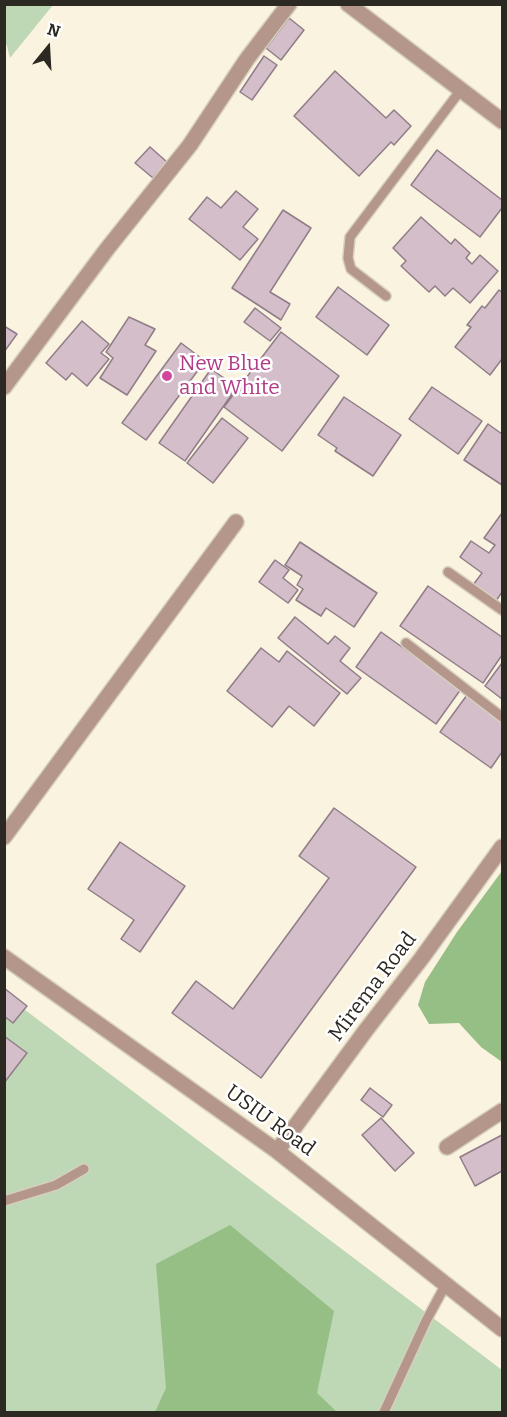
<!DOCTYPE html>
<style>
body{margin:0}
#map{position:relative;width:507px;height:1417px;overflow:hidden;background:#faf3df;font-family:Bitter,serif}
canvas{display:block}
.frame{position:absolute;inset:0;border:6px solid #2b2921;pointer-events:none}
.north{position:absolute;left:18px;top:18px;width:60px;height:60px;-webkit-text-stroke:4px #fff;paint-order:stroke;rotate:18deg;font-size:16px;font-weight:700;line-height:24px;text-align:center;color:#2b2921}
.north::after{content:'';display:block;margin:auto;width:21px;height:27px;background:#2b2921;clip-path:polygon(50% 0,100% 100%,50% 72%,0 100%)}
</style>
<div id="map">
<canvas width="507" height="1417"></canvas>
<div class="frame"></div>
<div class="north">N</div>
</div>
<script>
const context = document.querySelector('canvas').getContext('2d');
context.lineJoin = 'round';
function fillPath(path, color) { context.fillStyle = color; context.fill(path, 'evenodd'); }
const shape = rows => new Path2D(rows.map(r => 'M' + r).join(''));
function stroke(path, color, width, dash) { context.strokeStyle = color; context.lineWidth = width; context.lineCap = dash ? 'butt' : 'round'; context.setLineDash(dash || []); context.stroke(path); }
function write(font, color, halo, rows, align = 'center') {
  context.font = font + ' Bitter,serif'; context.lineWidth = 5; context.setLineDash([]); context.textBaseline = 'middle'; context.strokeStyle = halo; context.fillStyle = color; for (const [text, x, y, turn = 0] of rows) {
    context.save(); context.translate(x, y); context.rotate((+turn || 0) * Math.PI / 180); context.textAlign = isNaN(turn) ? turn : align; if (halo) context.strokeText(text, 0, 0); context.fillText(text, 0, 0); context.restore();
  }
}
fillPath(shape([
 [5,4,53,5,10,58,7,46,5,44],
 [4,994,502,1370,502,1412,5,1412]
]), '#bed8b5');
fillPath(shape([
 [502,871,502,1062,481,1047,459,1023,429,1024,418,1005,425,982,457,932],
 [230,1225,334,1311,317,1393,337,1412,155,1412,166,1388,156,1264]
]), '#96bf86');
const building = shape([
 [289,18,304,30,281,60,266,48,289,18],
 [264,56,277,65,252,100,240,92,264,56],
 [335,71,386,118,394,110,411,126,394,145,391,142,359,176,294,116,335,71],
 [150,147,167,162,153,178,135,163,150,147],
 [437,150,502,200,502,208,480,237,411,185,437,150],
 [236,191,258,209,243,227,258,239,240,260,189,219,207,197,221,208,236,191],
 [283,210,311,228,270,292,290,304,281,320,232,288,283,210],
 [421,217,451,244,455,239,470,253,466,258,472,264,480,255,498,271,470,303,453,288,445,296,435,286,429,292,401,266,406,261,393,248,421,217],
 [338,287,389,325,367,355,316,317,338,287],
 [499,290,502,292,502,359,490,375,455,347,471,327,467,325,482,306,485,308,499,290],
 [255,308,281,328,270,341,244,322,255,308],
 [129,317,155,329,145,345,156,351,127,395,100,378,113,358,106,352,129,317],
 [82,321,109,344,101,353,109,359,87,386,72,373,66,380,46,363,82,321],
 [4,326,17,334,4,352,4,326],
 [281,332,339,376,282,451,224,407,281,332],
 [181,343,205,361,146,440,122,423,181,343],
 [211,369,237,387,185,461,159,443,211,369],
 [432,387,482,421,458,454,409,419,432,387],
 [344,397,401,435,373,476,335,451,337,448,318,435,344,397],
 [222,418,248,438,213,483,187,463,222,418],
 [488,424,502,434,502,485,464,460,488,424],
 [502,513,502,592,496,601,473,585,482,573,460,557,471,541,489,553,495,545,484,538,502,513],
 [300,542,377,593,354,627,326,608,321,616,296,600,303,589,297,585,302,576,285,565,300,542],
 [275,560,289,570,283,578,298,590,288,603,259,582,275,560],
 [428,586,502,637,502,655,483,683,400,626,428,586],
 [295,617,328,644,335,636,350,648,340,661,361,678,347,694,278,638,295,617],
 [381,632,461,689,436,724,356,667,381,632],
 [261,648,279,662,287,651,340,693,314,726,289,706,272,727,227,691,261,648],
 [502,663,502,699,485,686,502,663],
 [467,695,502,721,502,752,491,768,440,732,467,695],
 [334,808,416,867,261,1078,172,1013,196,981,233,1009,329,878,299,856,334,808],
 [120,842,185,886,140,952,121,939,134,920,88,889,120,842],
 [4,988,27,1006,13,1023,4,1016,4,988],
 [4,1036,27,1053,4,1083,4,1036],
 [370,1088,392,1105,383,1117,361,1100,370,1088],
 [381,1118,414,1153,395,1171,362,1135,381,1118],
 [502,1135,502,1171,475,1186,460,1157,502,1135]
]);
fillPath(building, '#d3beca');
stroke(building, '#907d88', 1.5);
const service = shape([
 [386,296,351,269,348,258,350,237,460,91],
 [448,572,502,610],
 [406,643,502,717],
 [4,1201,56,1185,84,1169],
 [384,1412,426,1321,446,1284]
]);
const minor = shape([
 [348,4,502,121],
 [4,387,107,249,190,145,247,59,289,4],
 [4,837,236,522],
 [447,1147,502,1111]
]);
const tertiary = shape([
 [4,957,277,1151,502,1329],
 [277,1151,366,1030,421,959,502,847]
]);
stroke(service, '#d5cfbd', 12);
stroke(minor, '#d5cfbd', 18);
stroke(tertiary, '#d5cfbd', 18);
stroke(service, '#b5968b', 9);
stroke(minor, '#b5968b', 15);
stroke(tertiary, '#b5968b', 15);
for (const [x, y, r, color] of [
 [167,376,6,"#d1479c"]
]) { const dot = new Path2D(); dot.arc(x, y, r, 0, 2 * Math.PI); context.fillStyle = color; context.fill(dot); stroke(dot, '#fff', 2); }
write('21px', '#b23c85', '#fff', [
 ["New Blue",179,364],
 ["and White",179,388]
], 'left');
write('21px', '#2b2921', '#fff', [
 ["Mirema Road",373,987,-53],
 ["USIU Road",270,1121,36]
]);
</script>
